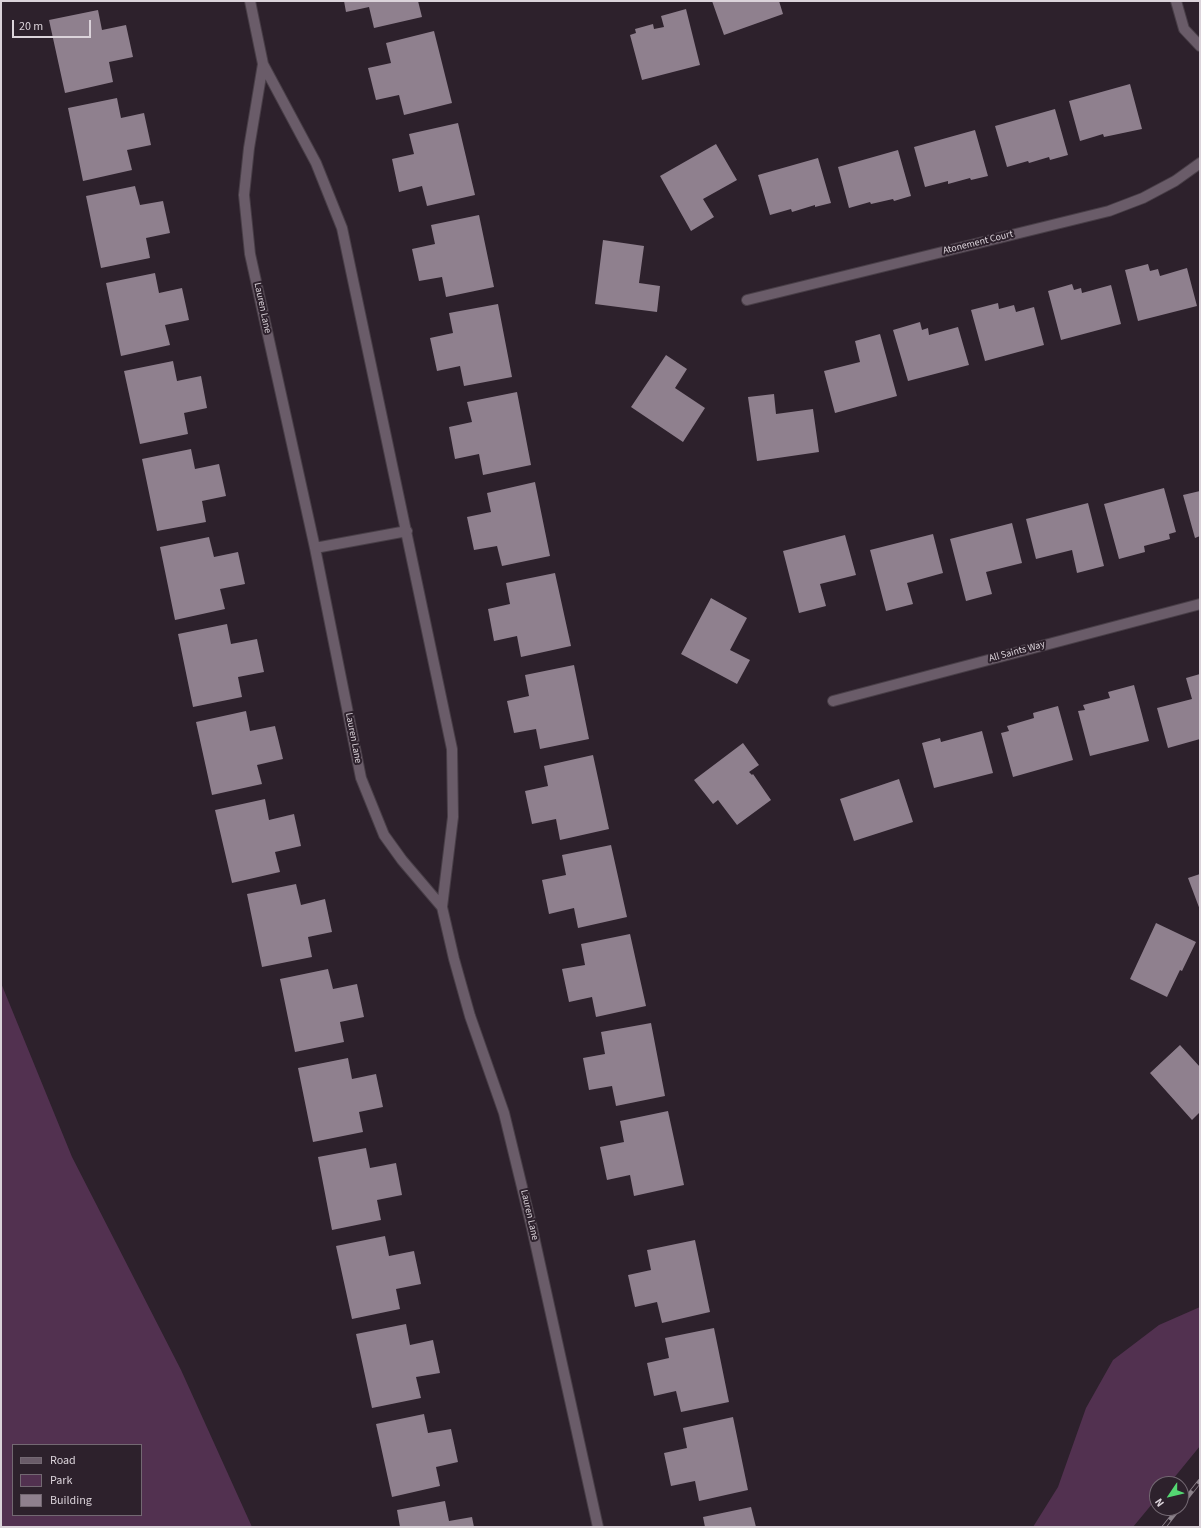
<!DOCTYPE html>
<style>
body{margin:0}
#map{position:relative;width:1201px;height:1528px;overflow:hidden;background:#2d212c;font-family:"Source Sans 3",sans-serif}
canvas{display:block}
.frame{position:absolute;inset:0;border:2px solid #dbd3da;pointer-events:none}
.legend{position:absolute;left:12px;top:1444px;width:130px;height:72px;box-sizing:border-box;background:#2d212c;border:1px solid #736872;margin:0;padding:5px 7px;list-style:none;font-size:12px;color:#dbd3da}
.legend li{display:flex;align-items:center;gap:8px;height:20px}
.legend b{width:20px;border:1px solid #736872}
.north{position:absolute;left:1149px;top:1476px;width:40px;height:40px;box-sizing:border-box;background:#2d212c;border:1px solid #736872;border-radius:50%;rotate:235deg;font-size:11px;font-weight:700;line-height:16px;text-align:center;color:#dbd3da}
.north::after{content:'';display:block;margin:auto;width:14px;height:18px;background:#54d672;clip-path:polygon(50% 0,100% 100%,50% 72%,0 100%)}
.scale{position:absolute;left:12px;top:20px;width:79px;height:18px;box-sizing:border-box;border:2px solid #dbd3da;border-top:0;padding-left:5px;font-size:12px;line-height:14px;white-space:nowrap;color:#dbd3da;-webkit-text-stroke:3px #2d212c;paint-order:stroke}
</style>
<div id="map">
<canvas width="1201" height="1528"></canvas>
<div class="frame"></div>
<ul class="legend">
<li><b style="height:5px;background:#6a5c69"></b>Road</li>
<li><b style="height:11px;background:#523150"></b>Park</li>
<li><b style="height:11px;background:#8f808e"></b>Building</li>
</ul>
<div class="north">N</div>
<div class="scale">20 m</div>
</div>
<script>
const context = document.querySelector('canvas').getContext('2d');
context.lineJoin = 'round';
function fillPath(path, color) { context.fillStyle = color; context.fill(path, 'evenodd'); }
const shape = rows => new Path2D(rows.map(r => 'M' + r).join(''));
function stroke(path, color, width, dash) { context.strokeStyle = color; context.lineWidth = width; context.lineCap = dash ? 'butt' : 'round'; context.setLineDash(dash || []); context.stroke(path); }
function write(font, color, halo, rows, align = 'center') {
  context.font = font + ' "Source Sans 3",sans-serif'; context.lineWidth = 4; context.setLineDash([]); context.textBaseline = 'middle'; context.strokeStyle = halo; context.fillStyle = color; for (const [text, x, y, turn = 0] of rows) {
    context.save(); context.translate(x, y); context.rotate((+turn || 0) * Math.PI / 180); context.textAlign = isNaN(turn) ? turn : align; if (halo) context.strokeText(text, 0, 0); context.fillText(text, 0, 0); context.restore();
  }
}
fillPath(shape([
 [1,983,72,1157,181,1370,252,1527,1,1527],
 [13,1445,141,1445,141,1515,13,1515],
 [1200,1307,1200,1446,1169,1484,1157,1484,1157,1498,1133,1527,1033,1527,1058,1487,1086,1408,1113,1360,1159,1325]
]), '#523150');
fillPath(shape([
 [344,1,418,1,422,17,374,28,369,7,346,12],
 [712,1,779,1,783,14,724,35],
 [686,9,700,65,642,80,630,35,636,33,635,29,653,24,654,29,664,27,661,16],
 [98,10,102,30,126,25,133,57,109,62,113,82,65,93,49,20],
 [434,31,452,103,404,115,399,95,376,100,368,68,391,63,386,43],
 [1130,84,1142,129,1104,137,1103,134,1080,141,1069,101],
 [117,98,121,118,144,113,151,145,127,150,132,170,83,181,68,108],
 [1055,109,1068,155,1050,160,1049,157,1029,163,1028,161,1007,167,995,126],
 [458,123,475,195,427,206,422,186,399,192,392,159,414,154,409,134],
 [975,130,988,176,971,180,970,178,948,184,948,181,925,187,914,147],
 [716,144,737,180,703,199,714,217,691,231,660,176],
 [898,150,911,196,894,201,893,199,871,204,870,202,849,208,838,167],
 [818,158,831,203,815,207,815,205,792,212,791,209,770,215,758,175],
 [135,186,140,205,163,201,170,233,146,238,150,258,101,268,86,196],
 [479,215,494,287,446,297,442,277,419,281,412,249,435,244,431,225],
 [603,240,644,246,639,283,660,286,657,312,595,304],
 [1148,264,1150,271,1158,269,1160,276,1187,268,1197,306,1138,321,1125,270],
 [155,273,159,293,182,288,189,320,165,325,170,345,121,356,106,283],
 [1072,284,1074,290,1081,288,1082,293,1111,285,1121,324,1061,340,1048,291],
 [998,303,999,309,1014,305,1016,312,1034,307,1044,345,985,361,971,310],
 [498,304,512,377,464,386,460,366,437,371,430,338,453,333,449,313],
 [920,322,922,330,928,328,929,335,958,327,969,365,908,381,893,330],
 [880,334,897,396,835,413,824,371,860,362,855,341],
 [666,355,687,369,675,388,705,408,683,442,631,407],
 [173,361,177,381,201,376,207,408,184,413,188,434,140,444,124,371],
 [517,392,531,465,483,475,479,454,455,459,449,427,472,422,467,402],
 [774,394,776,414,813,409,819,452,757,461,748,397],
 [191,449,195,469,219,464,226,496,202,501,206,522,157,531,142,459],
 [535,482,550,556,502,566,497,546,474,550,467,517,491,512,487,493],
 [1164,488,1176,532,1169,534,1170,539,1144,546,1145,552,1119,559,1104,504],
 [1200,491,1200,536,1195,538,1183,495],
 [1088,503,1104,566,1077,573,1072,550,1036,559,1026,519],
 [1012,523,1022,563,986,572,992,594,966,601,950,539],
 [933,534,943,573,907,583,913,604,886,611,870,550],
 [845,535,856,575,820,584,826,606,799,613,783,551],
 [209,537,214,557,238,552,245,584,220,589,225,609,175,620,160,547],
 [555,573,571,646,521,657,517,636,494,641,488,609,510,604,506,583],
 [711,598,747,618,730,650,750,660,737,684,681,654],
 [227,624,231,644,257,639,264,672,238,677,242,697,193,707,178,634],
 [574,665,589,739,540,749,536,729,514,733,507,701,529,696,525,675],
 [1200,674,1200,739,1168,748,1157,708,1192,699,1186,678],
 [1134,685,1149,741,1090,756,1078,711,1085,710,1083,705,1110,698,1108,692],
 [1058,706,1073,760,1013,777,1001,733,1009,731,1007,726,1034,718,1033,713],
 [246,711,250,731,275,726,283,759,257,765,262,784,212,795,196,722],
 [982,731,993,773,934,788,922,743,940,738,941,742],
 [743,743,759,765,749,772,752,775,753,774,771,800,737,825,718,800,713,804,694,780],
 [593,755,609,829,560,840,556,819,532,824,525,791,548,786,544,766],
 [899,779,913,822,854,841,840,799],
 [265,799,269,820,294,814,301,846,275,852,280,872,232,883,215,810],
 [611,845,627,917,578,928,574,908,549,914,542,880,566,875,562,855],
 [1200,874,1200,910,1188,878],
 [296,884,301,905,325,899,332,932,308,937,312,957,262,967,247,894],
 [1156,923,1196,942,1182,971,1180,970,1167,997,1130,979],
 [630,934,646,1006,596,1017,592,997,569,1002,562,969,585,965,581,944],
 [328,969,333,989,357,984,364,1017,340,1022,344,1042,295,1052,280,979],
 [651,1023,665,1096,616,1106,612,1086,589,1090,583,1058,605,1054,601,1032],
 [1180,1045,1200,1067,1200,1112,1192,1120,1150,1073],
 [348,1058,352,1079,376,1074,383,1107,359,1112,363,1132,313,1142,298,1068],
 [668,1111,684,1185,634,1196,630,1175,607,1180,600,1147,624,1142,620,1121],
 [366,1148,370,1168,396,1163,402,1195,377,1200,381,1220,332,1230,318,1157],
 [385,1236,389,1256,414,1251,421,1284,396,1289,400,1309,352,1319,336,1246],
 [695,1240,710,1312,662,1323,657,1302,635,1307,628,1275,651,1270,647,1250],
 [406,1324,410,1345,433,1340,440,1373,416,1377,421,1398,372,1408,356,1334],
 [714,1328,729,1402,681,1412,676,1391,654,1396,647,1363,669,1358,665,1338],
 [424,1414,428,1433,451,1429,458,1462,436,1467,440,1486,392,1497,376,1424],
 [733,1417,748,1490,699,1501,695,1481,671,1486,664,1453,687,1448,683,1428],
 [445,1501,449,1521,472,1517,474,1527,400,1527,397,1510],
 [751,1507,756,1527,705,1527,703,1517]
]), '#8f808e');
const street = shape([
 [250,1,263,64,316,163,342,228,452,749,453,817,442,907,454,959,470,1016,504,1113,532,1228,598,1527],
 [1176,1,1184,29,1200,46],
 [263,64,249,148,244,195,250,254,315,548,361,778,384,835,402,860,442,907],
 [747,300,1109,211,1143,198,1175,181,1200,163],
 [315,548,407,531],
 [833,701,1200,604]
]);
stroke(street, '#483e47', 12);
stroke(street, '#6a5c69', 10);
const rail = shape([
 [1181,1505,1200,1481],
 [1164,1527,1179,1508]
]);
stroke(rail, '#8b818a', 4.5);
stroke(rail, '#2d212c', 3, [9]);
write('10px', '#dbd3da', '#2d212c', [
 ["Atonement Court",978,243,-14],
 ["Lauren Lane",262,308,78],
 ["All Saints Way",1017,652,-15],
 ["Lauren Lane",353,738,79],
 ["Lauren Lane",529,1215,77]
]);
</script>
